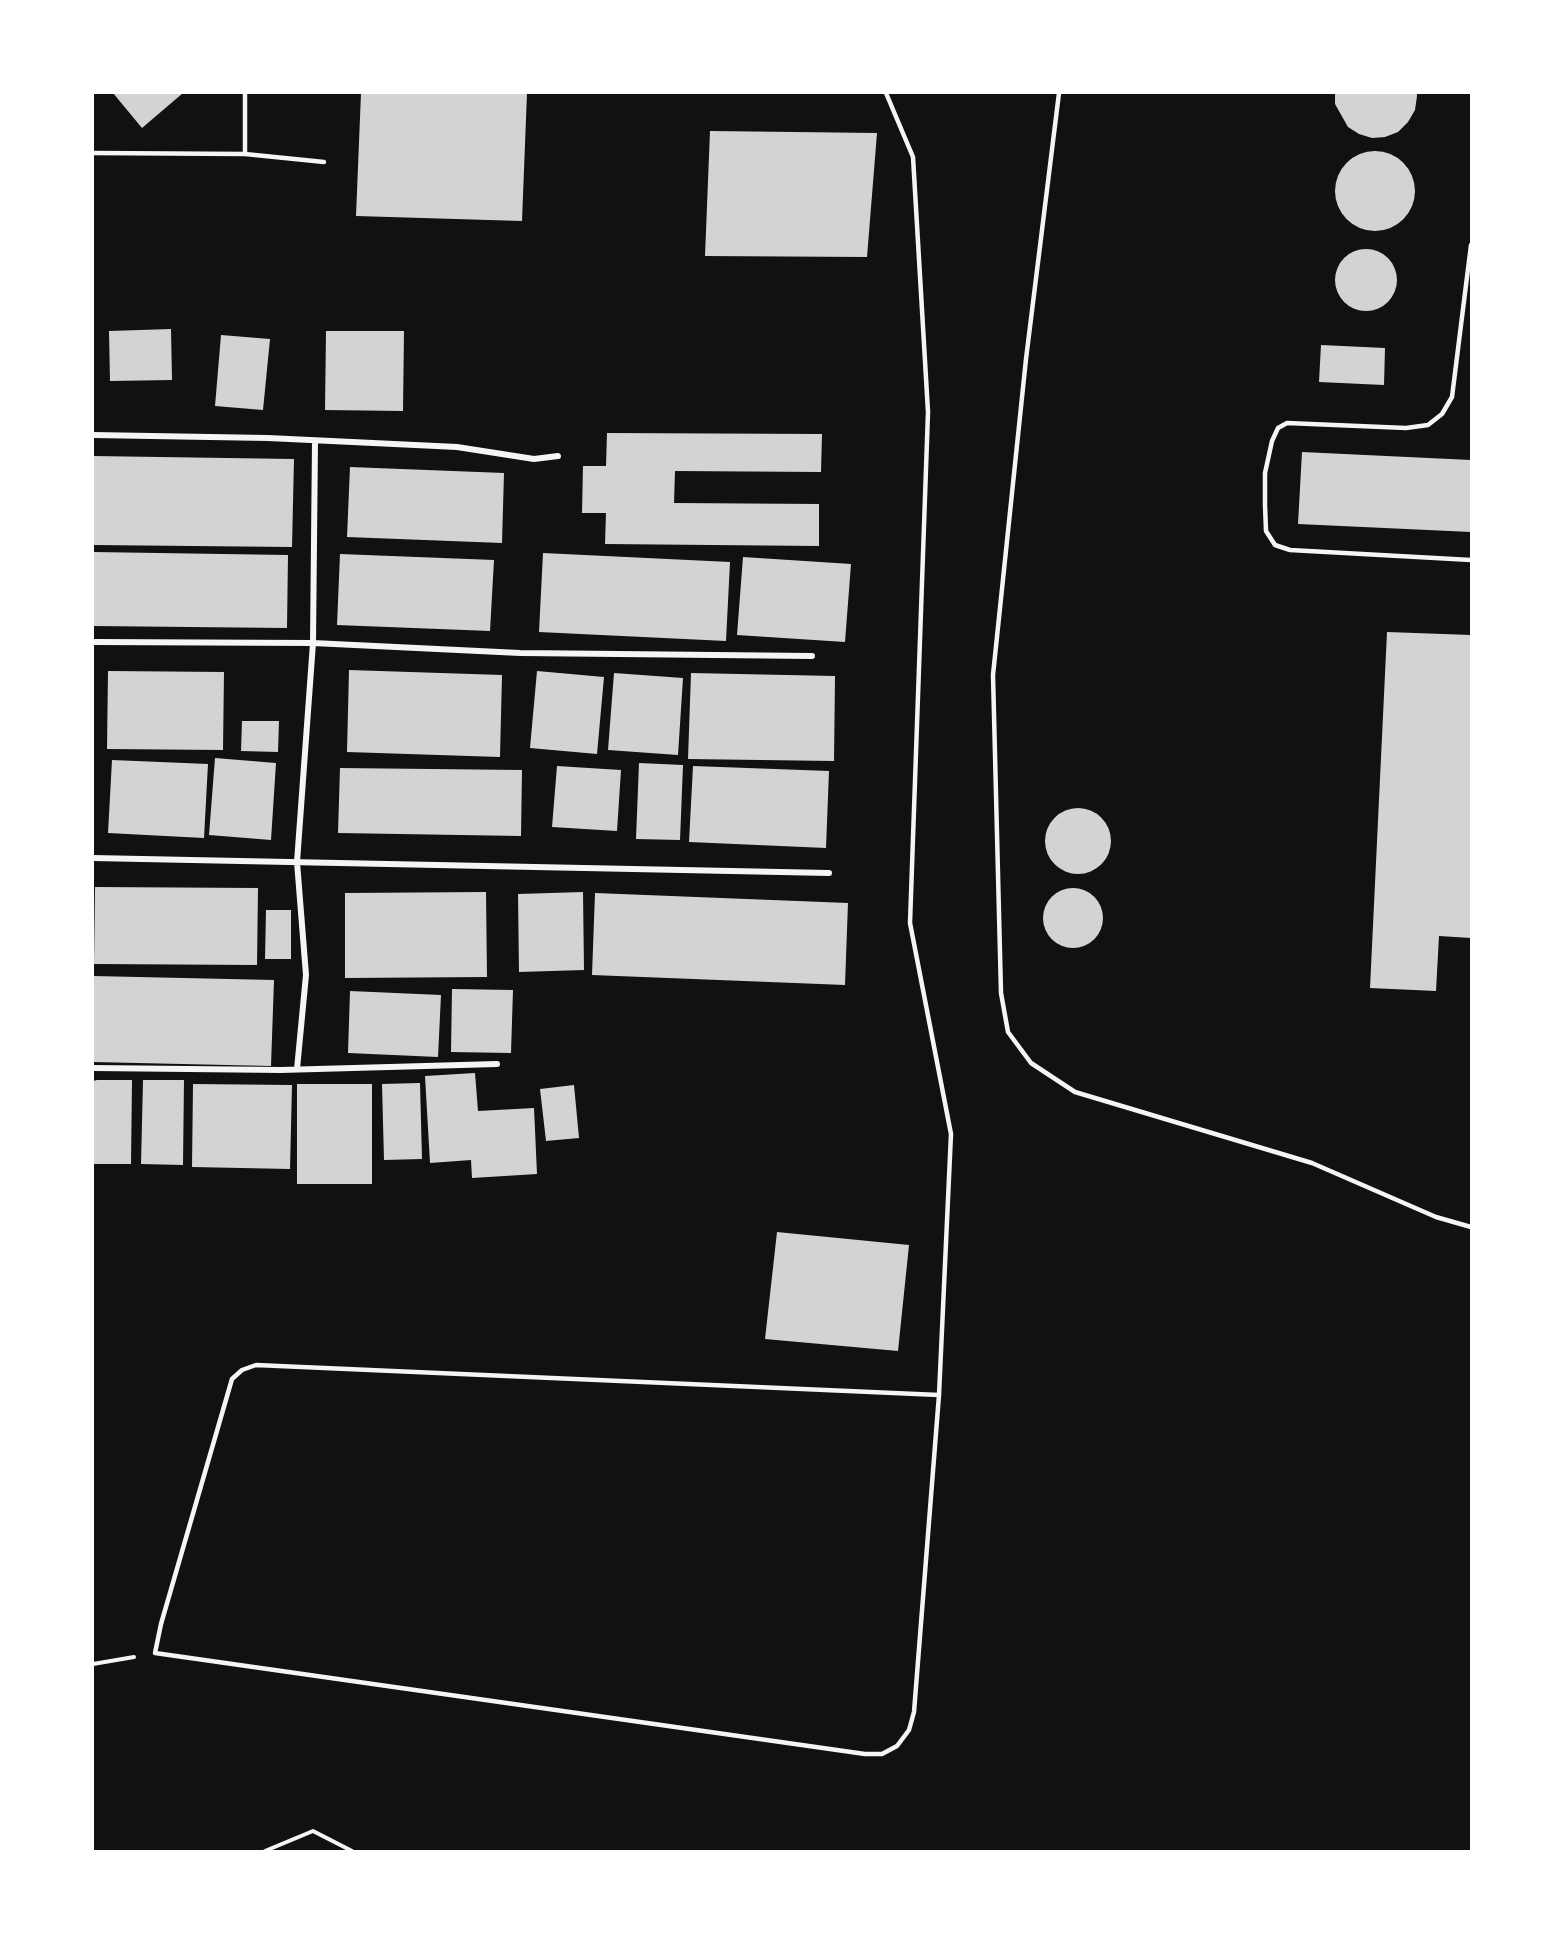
<!DOCTYPE html>
<style>
body{margin:0}
#map{position:relative;width:1564px;height:1944px;overflow:hidden;background:#111;font-family:Lato,sans-serif}
canvas{display:block}
.frame{position:absolute;inset:0;border:94px solid #fff;pointer-events:none}
</style>
<div id="map">
<canvas width="1564" height="1944"></canvas>
<div class="frame"></div>
</div>
<script>
const context = document.querySelector('canvas').getContext('2d');
context.lineJoin = 'round';
function fillPath(path, color) { context.fillStyle = color; context.fill(path, 'evenodd'); }
const shape = rows => new Path2D(rows.map(r => 'M' + r).join(''));
function stroke(path, color, width, dash) { context.strokeStyle = color; context.lineWidth = width; context.lineCap = dash ? 'butt' : 'round'; context.setLineDash(dash || []); context.stroke(path); }
fillPath(shape([
 [113,93,183,93,142,128],
 [361,93,527,93,522,221,356,216],
 [1335,93,1417,93,1417,96,1415,110,1408,122,1398,132,1385,137,1372,138,1359,134,1348,127,1335,104],
 [710,131,877,133,867,257,705,256],
 '1335 191a40 40 0 1 1 80 0a40 40 0 1 1-80 0Z',
 '1335 280a31 31 0 1 1 62 0a31 31 0 1 1-62 0Z',
 [171,329,172,380,110,381,109,331],
 [326,331,404,331,403,411,325,410],
 [221,335,270,339,263,410,215,406],
 [1321,345,1385,348,1384,385,1319,382],
 [607,433,822,434,821,472,675,471,674,503,819,504,819,546,605,544,606,513,582,513,583,466,606,466],
 [1302,452,1471,460,1471,532,1298,524],
 [93,456,294,459,292,547,93,545],
 [350,467,504,473,502,543,347,537],
 [93,552,288,555,287,628,93,626],
 [543,553,730,562,726,641,539,632],
 [340,554,494,560,490,631,337,625],
 [743,557,851,564,845,642,737,635],
 [1387,632,1471,635,1471,938,1439,936,1436,991,1370,988],
 [349,670,502,675,500,757,347,752],
 [108,671,224,672,223,750,107,749],
 [537,671,604,677,597,754,530,748],
 [614,673,683,678,678,755,608,750],
 [691,673,835,676,834,761,688,759],
 [242,721,279,721,278,752,241,751],
 [215,758,276,763,271,840,209,835],
 [112,760,208,764,204,838,108,833],
 [639,763,683,765,680,840,636,839],
 [557,766,621,770,617,831,552,827],
 [693,766,829,771,826,848,689,842],
 [340,768,522,770,521,836,338,833],
 '1045 841a33 33 0 1 1 66 0a33 33 0 1 1-66 0Z',
 [95,887,258,888,257,965,94,964],
 '1043 918a30 30 0 1 1 60 0a30 30 0 1 1-60 0Z',
 [486,892,487,977,345,978,345,893],
 [583,892,584,970,519,972,518,894],
 [595,893,848,903,845,985,592,975],
 [266,910,291,910,291,959,265,959],
 [93,976,274,980,271,1066,93,1062],
 [452,989,513,990,511,1053,451,1052],
 [350,991,441,995,438,1057,348,1053],
 [475,1073,478,1111,534,1108,537,1174,472,1178,471,1160,430,1163,425,1076],
 [97,1080,132,1080,131,1164,93,1164,93,1081],
 [143,1080,184,1080,183,1165,141,1164],
 [420,1083,422,1159,384,1160,382,1084],
 [193,1084,292,1085,290,1169,192,1167],
 [297,1084,372,1084,372,1184,297,1184],
 [574,1085,579,1138,546,1141,540,1089],
 [777,1232,909,1245,898,1351,765,1339]
]), '#d3d3d3');
stroke(shape([
 [93,1664,134,1657],
 [265,1851,313,1831,352,1851]
]), '#f5f5f5', 4);
stroke(shape([
 [245,93,245,154,324,162],
 [886,93,913,157,928,412,910,923,951,1134,939,1395,914,1712,909,1730,897,1746,882,1754,865,1754,155,1653,161,1624,232,1379,242,1370,256,1365,939,1395],
 [1059,93,1026,359,993,675,1001,993,1008,1032,1031,1063,1075,1092,1312,1163,1436,1217,1471,1227],
 [93,153,245,154],
 [1471,245,1452,397,1442,414,1428,425,1406,428,1287,423,1278,428,1272,441,1265,473,1265,505,1266,531,1275,545,1290,550,1471,560]
]), '#f5f5f5', 4.5);
stroke(shape([
 [93,435,268,438,457,447,534,459,558,456],
 [93,642,313,643,520,653,812,656],
 [93,858,829,873],
 [93,1068,281,1070,497,1064],
 [297,1069,306,975,297,862,313,643,315,441]
]), '#f5f5f5', 6);
</script>
